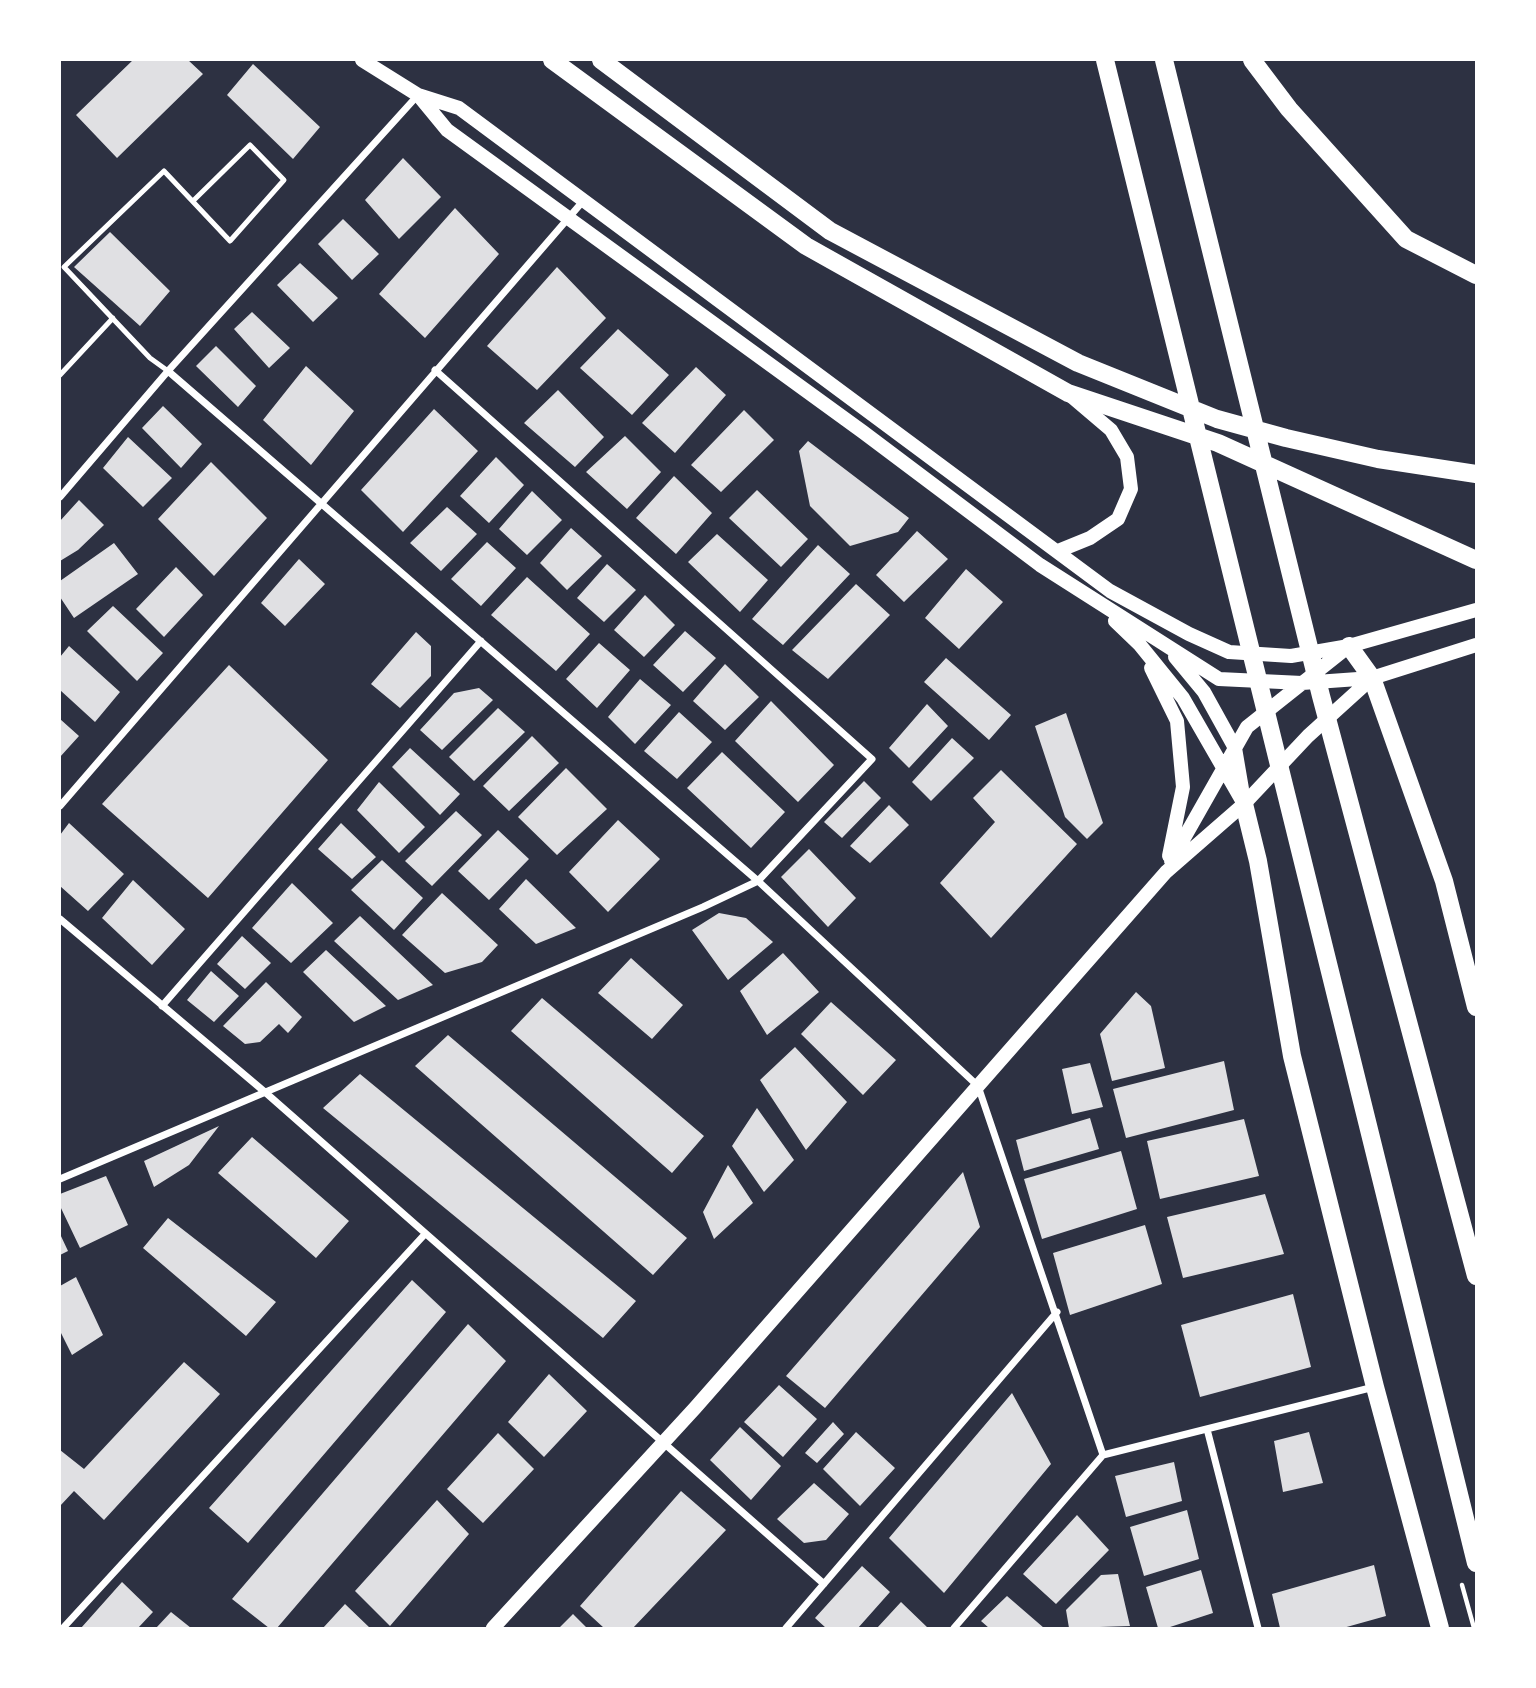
<!DOCTYPE html>
<style>
body{margin:0}
#map{position:relative;width:1536px;height:1688px;overflow:hidden;background:#2d3142;font-family:"Source Sans 3",sans-serif}
canvas{display:block}
.frame{position:absolute;inset:0;border:61px solid #fff;pointer-events:none}
</style>
<div id="map">
<canvas width="1536" height="1688"></canvas>
<div class="frame"></div>
</div>
<script>
const context = document.querySelector('canvas').getContext('2d');
context.lineJoin = 'round';
function fillPath(path, color) { context.fillStyle = color; context.fill(path, 'evenodd'); }
const shape = rows => new Path2D(rows.map(r => 'M' + r).join(''));
function stroke(path, color, width, dash) { context.strokeStyle = color; context.lineWidth = width; context.lineCap = dash ? 'butt' : 'round'; context.setLineDash(dash || []); context.stroke(path); }
fillPath(shape([
 [133,60,188,60,203,74,117,158,76,115],
 [253,64,320,127,293,159,227,95],
 [403,158,441,197,399,239,365,200],
 [455,208,499,254,425,338,379,294],
 [343,219,379,254,352,280,318,244],
 [110,232,170,291,140,326,74,267],
 [300,263,338,298,313,322,277,285],
 [557,267,606,318,537,390,487,346],
 [252,312,290,348,269,368,234,329],
 [618,329,669,375,632,415,580,368],
 [216,346,256,386,238,407,196,366],
 [306,366,354,411,311,465,263,420],
 [696,367,726,395,675,453,642,423],
 [558,390,604,437,575,467,524,423],
 [163,406,202,444,181,468,142,428],
 [434,409,478,451,403,532,361,490],
 [744,410,774,440,721,492,691,465],
 [625,436,661,472,627,509,586,472],
 [128,437,172,478,143,507,103,468],
 [808,441,909,518,898,532,850,546,810,506,799,451],
 [496,457,524,485,489,523,460,496],
 [211,462,267,518,214,576,158,519],
 [674,476,712,513,676,554,636,518],
 [757,490,808,539,781,567,729,518],
 [532,491,562,520,527,555,499,529],
 [79,500,104,525,78,550,60,561,60,521],
 [447,507,477,534,441,571,410,543],
 [571,528,602,556,567,590,540,563],
 [917,531,948,559,904,602,876,575],
 [717,534,768,580,740,612,688,562],
 [487,542,516,568,481,606,451,579],
 [114,543,138,574,74,618,60,597,60,581],
 [818,545,850,574,783,645,752,619],
 [299,559,325,584,285,626,261,603],
 [607,564,636,590,604,622,577,598],
 [176,567,203,595,164,637,136,609],
 [966,569,1003,602,959,649,925,618],
 [527,577,590,634,556,671,491,615],
 [856,584,890,615,828,679,792,650],
 [645,595,675,625,644,657,614,630],
 [113,606,163,653,137,681,87,631],
 [685,631,716,658,683,692,653,665],
 [416,632,431,646,431,676,400,708,371,684],
 [599,643,630,670,597,708,566,679],
 [69,646,120,692,95,722,60,690,60,657],
 [946,658,1011,715,989,740,924,682],
 [725,664,759,697,725,730,693,701],
 [229,665,328,760,208,898,102,804],
 [640,679,671,705,635,744,608,717],
 [479,688,493,700,442,750,420,730,454,693],
 [771,701,834,765,798,802,735,741],
 [927,704,948,726,909,768,889,748],
 [498,708,525,732,474,781,449,757],
 [679,712,712,742,677,779,644,751],
 [1066,713,1103,823,1087,839,1065,817,1035,726],
 [60,719,79,736,60,757],
 [532,736,559,763,509,811,483,786],
 [952,738,974,758,931,801,912,782],
 [410,748,460,794,440,815,392,767],
 [722,752,785,812,751,848,687,788],
 [566,768,607,809,557,855,518,817],
 [1001,770,1077,844,991,938,940,883,995,822,973,798],
 [864,781,881,798,842,838,824,822],
 [379,782,425,827,399,853,357,810],
 [889,805,909,825,870,863,850,846],
 [456,811,482,835,432,886,405,861],
 [618,820,660,859,608,912,569,872],
 [69,823,124,874,88,911,60,886,60,835],
 [341,823,376,857,352,879,318,849],
 [498,830,529,859,489,900,458,871],
 [809,849,856,898,828,927,781,877],
 [382,860,423,898,394,930,351,890],
 [526,879,576,928,536,944,499,909],
 [133,880,185,929,152,965,102,918],
 [292,883,333,923,291,963,252,928],
 [442,893,498,945,482,962,445,973,402,935],
 [719,913,746,918,773,942,728,980,692,930],
 [360,916,433,985,398,1000,334,941],
 [242,936,271,963,245,989,217,964],
 [326,950,386,1006,354,1022,303,972],
 [783,953,819,992,767,1035,740,991],
 [631,958,683,1005,652,1039,598,993],
 [211,971,239,996,214,1022,187,1000],
 [266,982,302,1017,288,1033,279,1024,260,1042,245,1044,223,1026],
 [1136,992,1151,1006,1165,1068,1112,1081,1100,1034],
 [542,998,704,1136,672,1173,511,1031],
 [831,1002,896,1060,863,1095,801,1034],
 [448,1035,687,1238,653,1275,415,1066],
 [795,1047,847,1102,806,1150,760,1080],
 [1224,1061,1234,1110,1126,1138,1113,1089],
 [1090,1063,1103,1107,1072,1114,1062,1069],
 [360,1074,636,1301,603,1338,323,1108],
 [757,1108,794,1160,764,1192,732,1146],
 [1090,1118,1099,1149,1024,1171,1016,1140],
 [1244,1119,1259,1176,1160,1199,1147,1141],
 [219,1126,189,1165,154,1187,144,1161],
 [252,1137,349,1221,316,1258,218,1173],
 [1121,1151,1137,1209,1042,1239,1024,1179],
 [728,1165,753,1203,714,1239,703,1212],
 [963,1172,980,1227,825,1408,786,1376],
 [106,1176,128,1225,80,1248,60,1206,60,1194],
 [1265,1194,1284,1254,1183,1278,1167,1217],
 [168,1218,276,1302,246,1336,143,1248],
 [1145,1225,1162,1284,1070,1315,1053,1253],
 [60,1234,68,1251,60,1255],
 [76,1277,103,1335,72,1355,60,1331,60,1286],
 [412,1280,446,1312,248,1543,209,1508],
 [1293,1294,1311,1367,1200,1397,1181,1325],
 [468,1324,506,1361,277,1628,269,1628,232,1599],
 [184,1362,220,1394,104,1520,74,1491,60,1506,60,1450,84,1469],
 [549,1374,587,1411,544,1457,508,1422],
 [779,1385,817,1419,783,1457,744,1422],
 [1012,1393,1051,1464,944,1593,889,1538],
 [833,1422,844,1434,817,1463,805,1453],
 [740,1427,781,1466,751,1500,710,1460],
 [856,1432,895,1468,860,1506,823,1469],
 [1309,1432,1323,1483,1283,1492,1274,1441],
 [498,1433,534,1469,483,1523,447,1489],
 [1174,1462,1182,1501,1126,1517,1115,1476],
 [814,1483,849,1514,826,1540,804,1543,777,1519],
 [681,1491,726,1530,633,1628,604,1628,580,1606],
 [437,1500,469,1534,390,1626,355,1591],
 [1187,1510,1199,1559,1144,1576,1130,1527],
 [1077,1515,1109,1550,1056,1604,1023,1574],
 [1374,1565,1386,1616,1343,1628,1280,1628,1272,1594],
 [862,1566,890,1592,858,1628,826,1628,815,1618],
 [1201,1570,1213,1613,1167,1628,1158,1628,1146,1587],
 [1118,1574,1130,1626,1069,1628,1066,1610,1101,1575],
 [122,1582,153,1612,138,1628,81,1628],
 [1007,1596,1044,1628,989,1628,981,1621],
 [901,1602,928,1628,877,1628],
 [345,1604,370,1628,323,1628],
 [171,1612,191,1628,156,1628],
 [573,1614,587,1628,559,1628]
]), '#e0e0e3');
stroke(shape([
 [1462,1585,1474,1628]
]), '#fff', 4.5);
stroke(shape([
 [168,371,150,358,64,267,164,171,230,241,284,180,250,145,194,200],
 [60,375,113,318]
]), '#fff', 5);
stroke(shape([
 [168,371,758,881,978,1086,1103,1455],
 [60,497,168,371,418,95],
 [60,806,584,200],
 [60,919,266,1093,824,1584],
 [162,1006,481,641],
 [60,1179,703,907,758,881,872,759,435,370],
 [1207,1429,1258,1628],
 [63,1628,425,1234],
 [786,1628,1057,1312],
 [954,1628,1103,1455,1374,1387]
]), '#fff', 7);
stroke(shape([
 [362,60,418,95,459,108,1110,591,1189,634,1229,652,1291,656,1349,646],
 [419,96,447,130,863,432,1040,565,1219,679,1302,683,1372,678],
 [1058,551,1090,538,1118,519,1131,489,1127,457,1111,430,1071,396],
 [1115,621,1140,645,1183,698,1244,804],
 [1175,657,1204,692,1235,748,1242,789],
 [1151,668,1177,721,1183,787,1169,856],
 [1171,861,1247,727,1349,646,1476,610],
 [493,1628,695,1408,1166,872,1244,804,1308,736,1372,678,1476,645]
]), '#fff', 14);
stroke(shape([
 [552,60,806,246,1068,393,1218,443,1476,560],
 [601,60,830,231,1078,363,1217,419,1286,438,1378,459,1476,474],
 [1105,60,1476,1563],
 [1164,60,1321,696,1476,1276],
 [1252,60,1289,109,1406,239,1476,275],
 [1349,646,1372,678,1416,802,1444,881,1476,1007],
 [1244,804,1258,861,1292,1056,1375,1387,1440,1628]
]), '#fff', 18);
</script>
